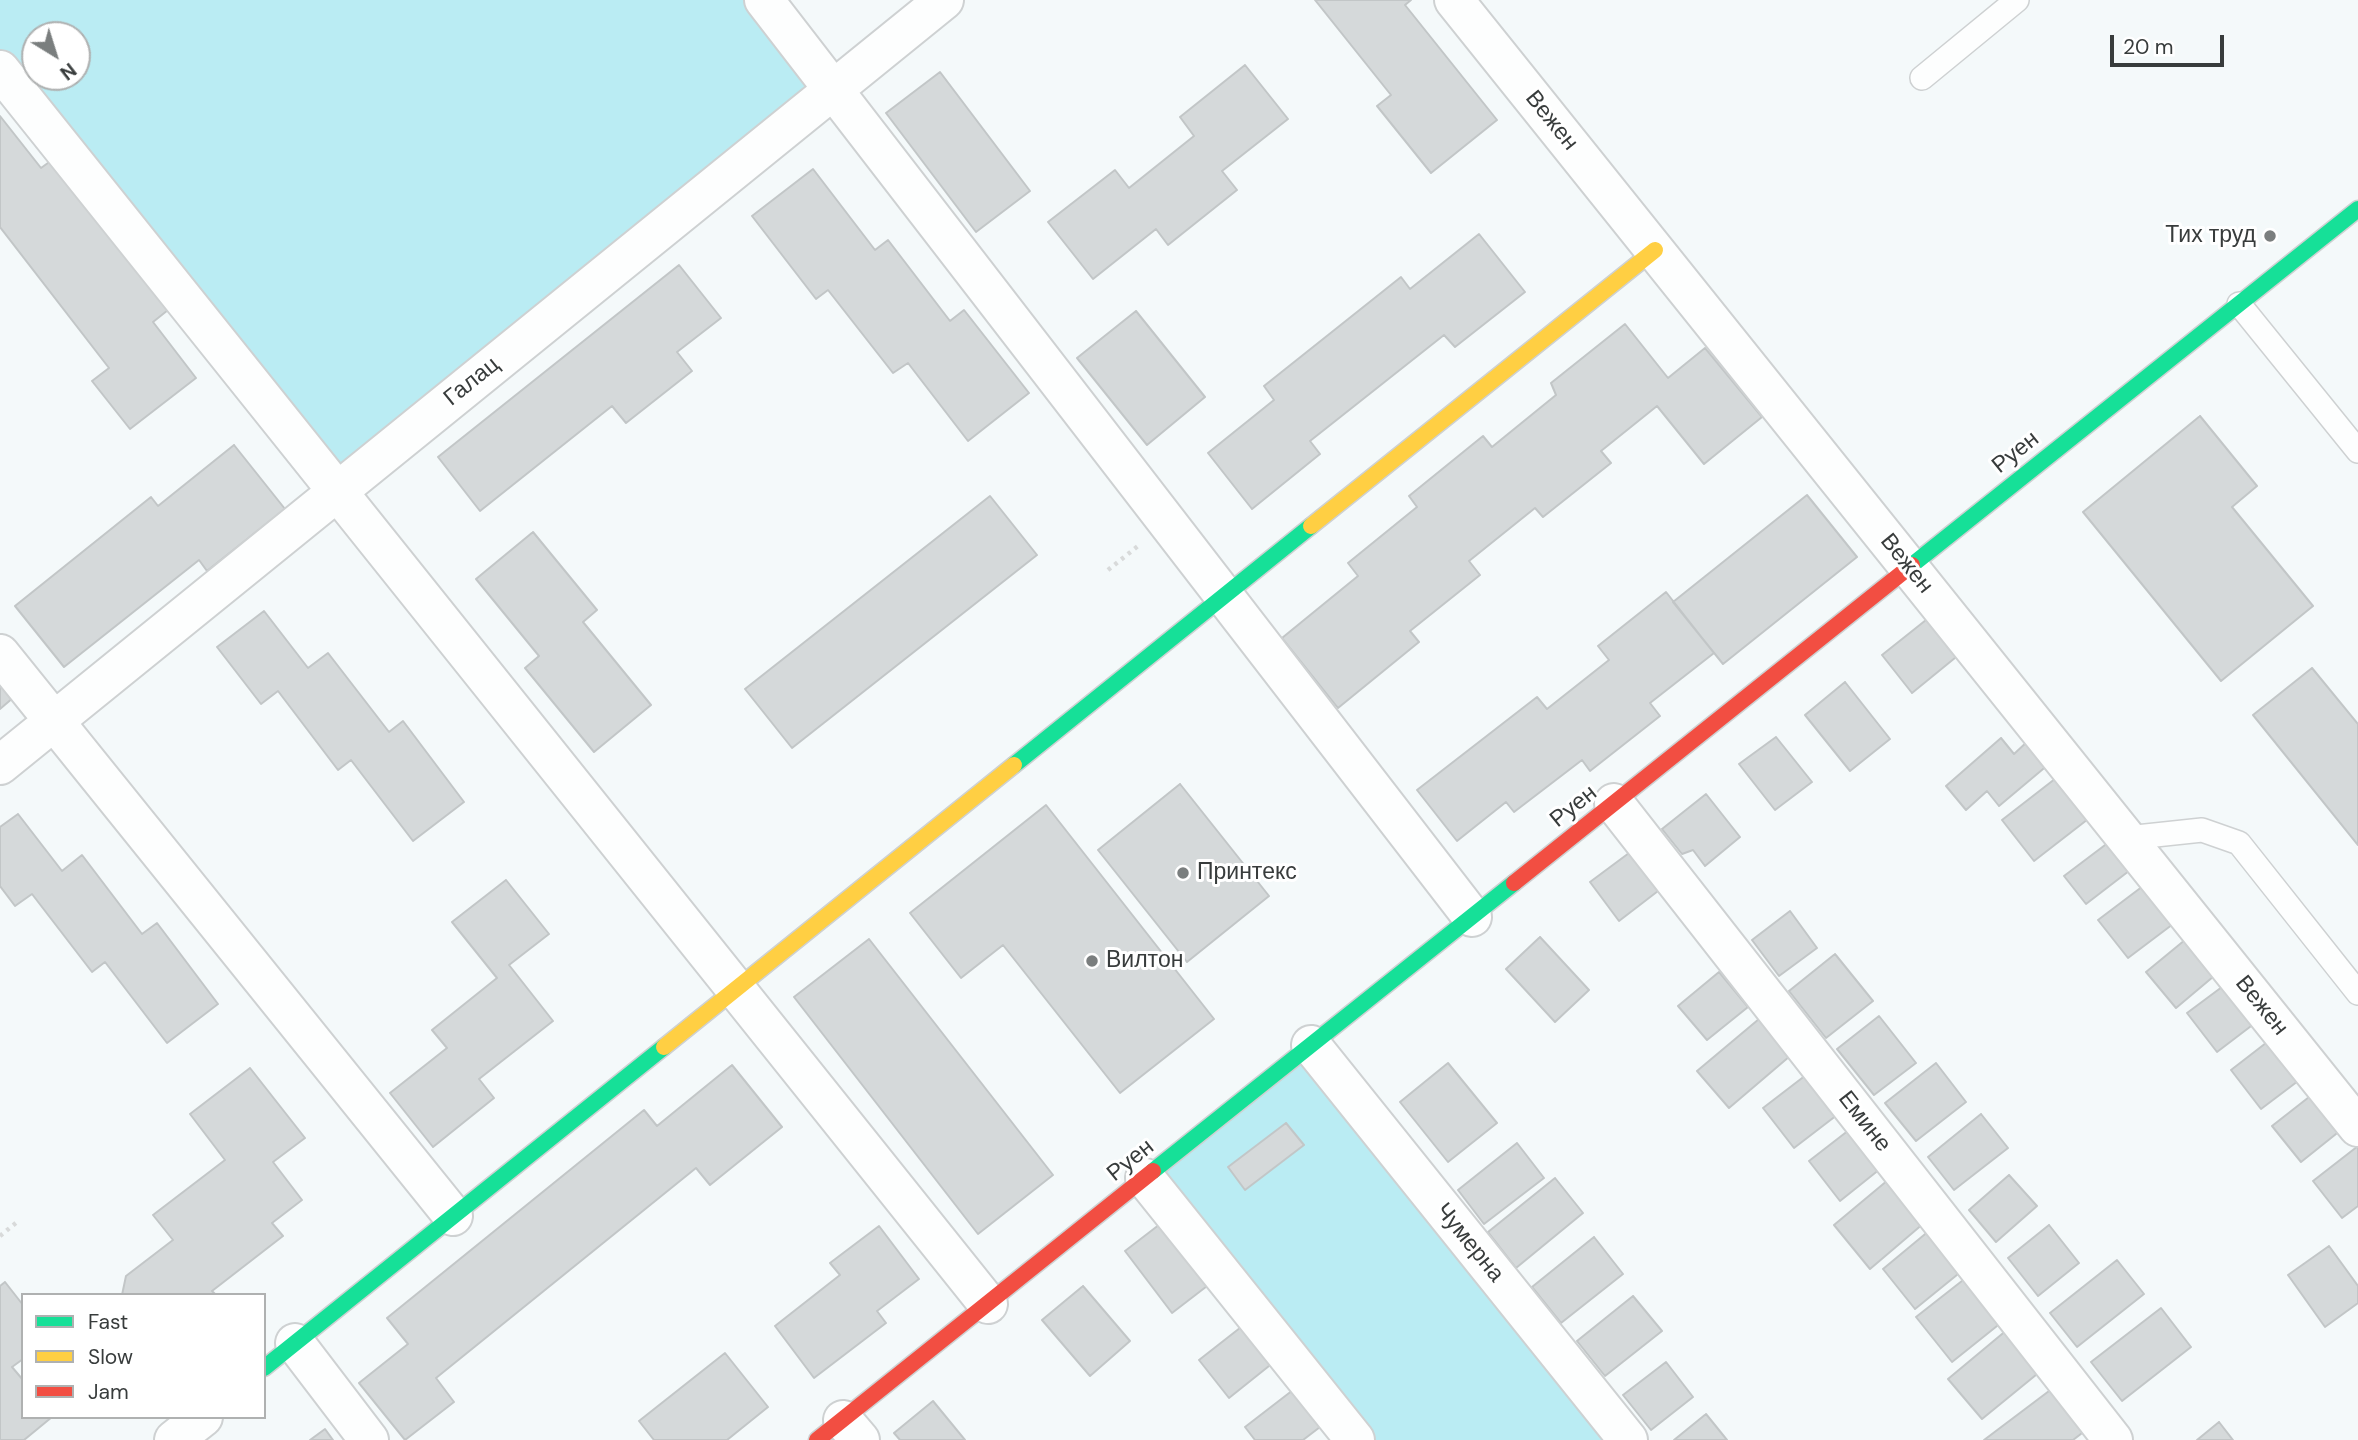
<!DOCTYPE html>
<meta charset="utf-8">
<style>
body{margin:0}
#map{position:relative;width:2358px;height:1440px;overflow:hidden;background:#f4f9fa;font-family:"DM Sans",sans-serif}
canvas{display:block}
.legend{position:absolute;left:21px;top:1293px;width:245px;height:126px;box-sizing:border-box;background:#fff;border:2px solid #afb1b1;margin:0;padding:9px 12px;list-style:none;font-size:21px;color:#383c3c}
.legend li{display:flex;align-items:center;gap:14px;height:35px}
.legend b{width:35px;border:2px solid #afb1b1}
.north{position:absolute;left:21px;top:21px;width:70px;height:70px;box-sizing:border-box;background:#fff;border:2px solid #afb1b1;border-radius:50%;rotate:142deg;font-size:19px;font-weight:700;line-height:28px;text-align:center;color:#383c3c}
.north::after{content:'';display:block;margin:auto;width:24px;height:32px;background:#7a7e7e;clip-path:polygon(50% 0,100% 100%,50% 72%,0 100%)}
.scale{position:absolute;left:2110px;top:35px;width:114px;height:32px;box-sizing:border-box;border:4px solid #383c3c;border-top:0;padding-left:9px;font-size:21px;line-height:24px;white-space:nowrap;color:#383c3c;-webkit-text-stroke:5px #fff;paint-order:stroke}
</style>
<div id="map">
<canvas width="2358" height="1440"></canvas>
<ul class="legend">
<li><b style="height:9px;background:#16e098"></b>Fast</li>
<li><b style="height:9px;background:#ffcf43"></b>Slow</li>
<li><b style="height:9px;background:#f24e42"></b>Jam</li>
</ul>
<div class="north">N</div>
<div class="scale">20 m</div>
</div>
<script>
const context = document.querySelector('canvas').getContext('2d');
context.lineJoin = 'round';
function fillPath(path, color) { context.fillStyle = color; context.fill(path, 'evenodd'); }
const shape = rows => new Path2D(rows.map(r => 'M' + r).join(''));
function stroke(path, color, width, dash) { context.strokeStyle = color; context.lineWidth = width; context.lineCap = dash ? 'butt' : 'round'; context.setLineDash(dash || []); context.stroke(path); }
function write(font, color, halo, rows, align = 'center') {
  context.font = font + ' "DM Sans",sans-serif'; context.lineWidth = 6; context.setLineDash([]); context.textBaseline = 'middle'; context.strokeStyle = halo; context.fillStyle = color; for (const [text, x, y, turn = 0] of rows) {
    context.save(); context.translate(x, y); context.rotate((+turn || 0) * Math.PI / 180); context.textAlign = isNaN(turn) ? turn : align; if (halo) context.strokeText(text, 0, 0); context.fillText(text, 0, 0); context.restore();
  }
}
fillPath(shape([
 [0,0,764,0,834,89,337,492,0,70],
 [35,35,77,35,77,77,35,77],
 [1311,1045,1628,1440,1355,1440,1145,1178]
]), '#baecf3');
const building = shape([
 [1315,0,1411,0,1405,5,1497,120,1431,173,1377,106,1391,95,1315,0],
 [1245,65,1288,119,1222,171,1237,190,1168,245,1156,229,1093,279,1048,222,1115,170,1129,188,1194,136,1180,117,1245,65],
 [940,72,1030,191,976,232,886,113,940,72],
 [0,116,41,168,52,160,168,310,153,322,196,378,130,429,92,381,109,368,0,227,0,116],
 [813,169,875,250,888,240,950,321,964,310,1029,393,968,441,908,363,893,373,828,290,816,299,752,216,813,169],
 [1479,234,1525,292,1455,347,1444,335,1310,441,1320,454,1252,509,1208,453,1274,400,1264,386,1401,277,1410,289,1479,234],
 [679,265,721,318,677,352,692,371,626,423,612,406,480,511,438,457,679,265],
 [1136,311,1205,397,1147,445,1077,358,1136,311],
 [1625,324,1668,378,1705,348,1762,417,1704,464,1657,406,1601,451,1611,463,1543,517,1535,508,1469,561,1480,575,1410,631,1419,642,1338,708,1282,638,1358,576,1348,563,1417,507,1409,496,1483,436,1492,447,1556,395,1551,383,1625,324],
 [2200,416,2257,486,2232,507,2313,606,2221,681,2083,512,2200,416],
 [234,445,285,509,207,571,199,560,64,667,15,606,151,497,158,506,234,445],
 [1807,495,1857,557,1723,664,1673,602,1807,495],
 [990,496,1037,555,792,748,745,689,990,496],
 [533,532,597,610,583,622,651,705,594,752,525,668,539,656,476,579,533,532],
 [1666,592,1714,653,1650,703,1660,716,1590,771,1582,760,1514,812,1506,802,1457,841,1417,790,1537,697,1547,709,1609,660,1598,646,1666,592],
 [264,611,308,668,328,653,389,732,403,721,464,802,413,841,351,760,338,770,278,691,261,704,217,647,264,611],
 [1931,616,1961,653,1912,693,1882,655,1931,616],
 [2312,668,2358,724,2358,845,2253,715,2312,668],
 [0,680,14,697,0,709,0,680],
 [1845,682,1890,739,1850,771,1805,715,1845,682],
 [1776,737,1812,782,1775,810,1739,764,1776,737],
 [2001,738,2014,754,2029,740,2049,764,1999,806,1987,791,1966,810,1946,786,2001,738],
 [2060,775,2092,816,2034,861,2002,820,2060,775],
 [1180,784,1269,896,1187,962,1098,850,1180,784],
 [1706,794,1740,837,1705,866,1693,850,1682,854,1662,829,1706,794],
 [1046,805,1214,1019,1120,1093,1003,945,961,978,910,913,1046,805],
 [18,814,62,871,82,855,142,934,157,923,218,1004,167,1043,105,962,92,972,32,894,15,906,0,886,0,827,18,814],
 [2117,836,2138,864,2086,904,2064,876,2117,836],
 [1629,853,1658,891,1619,921,1590,882,1629,853],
 [506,880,549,934,509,965,553,1021,479,1079,494,1098,433,1147,390,1093,447,1048,432,1030,497,978,452,922,506,880],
 [2151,880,2181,918,2128,958,2098,920,2151,880],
 [1790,911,1817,948,1779,976,1752,940,1790,911],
 [2191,935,2220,971,2176,1008,2146,972,2191,935],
 [1540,937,1589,990,1555,1022,1506,969,1540,937],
 [869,939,1053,1175,978,1234,794,997,869,939],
 [1835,954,1873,1001,1826,1038,1789,991,1835,954],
 [1719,972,1748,1007,1707,1040,1678,1006,1719,972],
 [2230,981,2259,1020,2217,1052,2187,1013,2230,981],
 [1879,1016,1916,1063,1874,1095,1837,1049,1879,1016],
 [1759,1019,1790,1056,1729,1108,1697,1071,1759,1019],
 [2275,1036,2306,1075,2261,1109,2231,1070,2275,1036],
 [1448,1063,1497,1123,1448,1162,1400,1102,1448,1063],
 [1936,1063,1966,1102,1916,1141,1885,1103,1936,1063],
 [732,1065,782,1127,710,1185,696,1168,436,1378,454,1402,405,1440,359,1383,408,1344,387,1318,644,1110,657,1126,732,1065],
 [250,1068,305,1138,273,1162,302,1200,272,1223,283,1236,212,1291,216,1295,122,1295,126,1276,173,1240,153,1215,225,1160,190,1114,250,1068],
 [1806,1075,1837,1115,1794,1148,1763,1108,1806,1075],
 [2318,1090,2346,1126,2301,1162,2272,1126,2318,1090],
 [1981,1114,2008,1148,1954,1190,1928,1157,1981,1114],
 [1286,1123,1304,1145,1245,1190,1228,1167,1286,1123],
 [1849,1130,1880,1169,1840,1201,1809,1161,1849,1130],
 [1517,1143,1544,1178,1484,1224,1458,1190,1517,1143],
 [2358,1146,2358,1206,2342,1218,2313,1181,2358,1146],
 [2009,1175,2037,1206,1996,1242,1969,1210,2009,1175],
 [1555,1178,1583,1213,1516,1268,1488,1232,1555,1178],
 [1888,1180,1924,1223,1870,1269,1834,1225,1888,1180],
 [1164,1221,1211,1283,1172,1313,1125,1251,1164,1221],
 [2049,1225,2079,1263,2038,1296,2008,1258,2049,1225],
 [879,1226,919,1279,877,1311,886,1323,814,1378,775,1326,840,1275,830,1263,879,1226],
 [1930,1230,1963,1270,1915,1309,1883,1269,1930,1230],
 [1594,1237,1623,1274,1561,1323,1532,1287,1594,1237],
 [2329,1246,2358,1286,2358,1303,2325,1327,2288,1275,2329,1246],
 [2117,1260,2144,1294,2077,1347,2050,1313,2117,1260],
 [1967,1277,2002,1322,1952,1362,1916,1317,1967,1277],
 [5,1282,23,1305,23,1359,12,1367,23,1380,23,1417,52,1417,24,1440,0,1440,0,1286,5,1282],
 [1083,1286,1130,1341,1090,1376,1042,1320,1083,1286],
 [1633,1296,1662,1331,1605,1376,1577,1341,1633,1296],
 [2161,1308,2191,1347,2122,1401,2091,1362,2161,1308],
 [1245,1324,1274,1362,1229,1398,1199,1360,1245,1324],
 [2008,1329,2042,1370,1982,1419,1948,1379,2008,1329],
 [725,1353,768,1407,727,1440,654,1440,639,1421,725,1353],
 [1666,1362,1693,1397,1651,1430,1623,1395,1666,1362],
 [2053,1388,2086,1430,2073,1440,1984,1440,2053,1388],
 [1293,1390,1320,1427,1303,1440,1255,1440,1245,1427,1293,1390],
 [933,1401,965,1440,900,1440,894,1433,933,1401],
 [1706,1414,1727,1440,1674,1440,1706,1414],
 [2219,1422,2233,1440,2197,1440,2219,1422],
 [325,1429,333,1440,310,1440,325,1429]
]);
fillPath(building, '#d5d9da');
stroke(building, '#c2c6c7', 2);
const lane = shape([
 [1922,78,2017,0],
 [2239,304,2358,451],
 [2127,838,2202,830,2239,843,2358,993]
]);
const street = shape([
 [764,0,1472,917],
 [1454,0,2358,1127],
 [0,70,988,1304],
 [0,654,453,1216],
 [0,765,944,0],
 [1614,803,2113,1440],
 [1311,1045,1628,1440],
 [1145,1178,1355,1440],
 [295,1343,369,1440],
 [843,1420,860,1440],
 [174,1440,203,1417]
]);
const fast = shape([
 [1912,565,2358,209],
 [1014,765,1311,526],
 [1153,1171,1514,883],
 [264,1368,664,1047]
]);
const slow = shape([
 [1311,526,1655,250],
 [664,1047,1014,765]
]);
const jam = shape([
 [1514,883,1912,565],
 [817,1440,1153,1171]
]);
stroke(lane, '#ced1d2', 26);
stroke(street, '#ced1d2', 42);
stroke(fast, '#ced1d2', 19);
stroke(slow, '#ced1d2', 19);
stroke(jam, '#ced1d2', 19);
stroke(shape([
 [1108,570,1138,546],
 [0,1236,17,1222]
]), '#d8dada', 4.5, [3.5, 5]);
stroke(lane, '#fdfefe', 23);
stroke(street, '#fdfefe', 38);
stroke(fast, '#16e098', 16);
stroke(slow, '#ffcf43', 16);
stroke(jam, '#f24e42', 16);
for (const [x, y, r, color] of [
 [2270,236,7,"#7a7e7e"],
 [1183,873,7,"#7a7e7e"],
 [1092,961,7,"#7a7e7e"]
]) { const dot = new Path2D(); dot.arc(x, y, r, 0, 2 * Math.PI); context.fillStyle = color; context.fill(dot); stroke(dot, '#fff', 2.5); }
write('23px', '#383c3c', '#fff', [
 ["Вежен",1551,121,51],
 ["Галац",472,382,-39],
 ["Руен",2016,453,-39],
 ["Вежен",1906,564,51],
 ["Руен",1574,807,-39],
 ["Вежен",2261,1006,51],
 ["Емине",1864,1122,52],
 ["Руен",1131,1161,-39],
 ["Чумерна",1469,1243,51]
]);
write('23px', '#383c3c', '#fff', [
 ["Тих труд",2256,236,"right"],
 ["Принтекс",1197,873],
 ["Вилтон",1106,961]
], 'left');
</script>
